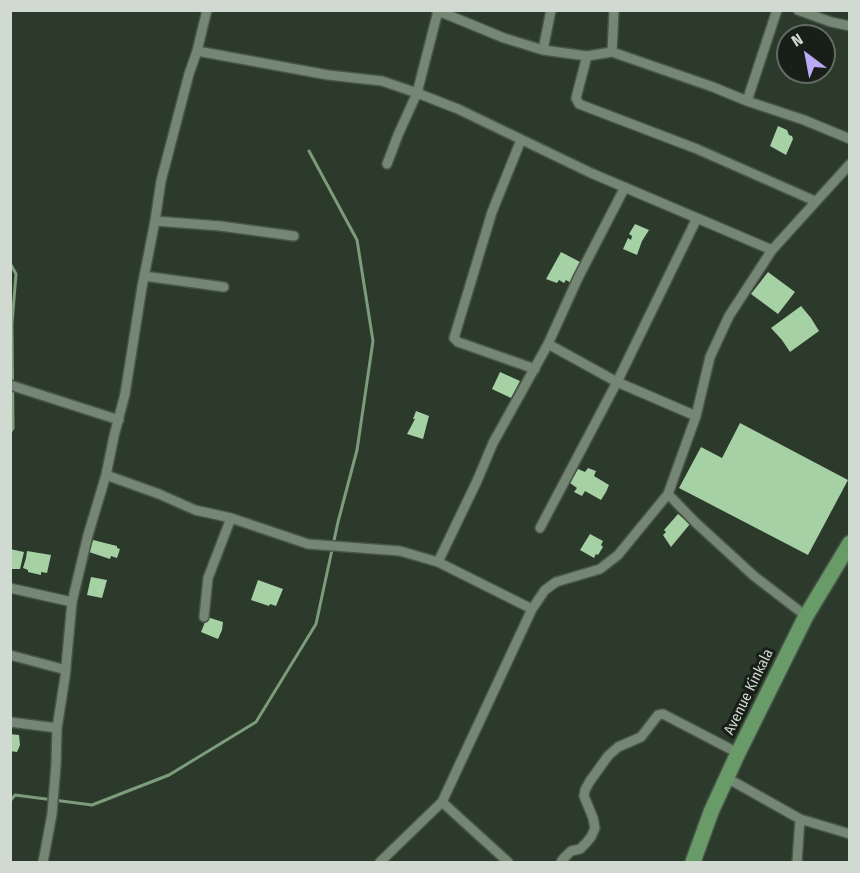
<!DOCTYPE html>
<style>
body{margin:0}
#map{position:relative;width:860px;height:873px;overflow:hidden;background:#2b3a2b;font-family:"Fira Sans Condensed",sans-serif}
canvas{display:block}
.frame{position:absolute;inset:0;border:12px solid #d0dad0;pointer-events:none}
.north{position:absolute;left:776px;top:24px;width:60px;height:60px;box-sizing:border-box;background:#181f18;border:2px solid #626a62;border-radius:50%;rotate:328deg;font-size:16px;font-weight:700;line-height:24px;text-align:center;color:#d0dad0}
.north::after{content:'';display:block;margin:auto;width:21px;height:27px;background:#bbaaf6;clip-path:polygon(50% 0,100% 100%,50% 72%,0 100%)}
</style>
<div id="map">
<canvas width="860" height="873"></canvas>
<div class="frame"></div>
<div class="north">N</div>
</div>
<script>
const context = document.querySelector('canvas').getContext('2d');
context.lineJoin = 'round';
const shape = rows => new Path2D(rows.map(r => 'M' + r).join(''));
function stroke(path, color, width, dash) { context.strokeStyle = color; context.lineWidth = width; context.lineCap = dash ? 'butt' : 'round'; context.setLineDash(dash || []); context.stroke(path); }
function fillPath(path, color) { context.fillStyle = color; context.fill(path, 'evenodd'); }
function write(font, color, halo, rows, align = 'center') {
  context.font = font + ' "Fira Sans Condensed",sans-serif'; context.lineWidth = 6; context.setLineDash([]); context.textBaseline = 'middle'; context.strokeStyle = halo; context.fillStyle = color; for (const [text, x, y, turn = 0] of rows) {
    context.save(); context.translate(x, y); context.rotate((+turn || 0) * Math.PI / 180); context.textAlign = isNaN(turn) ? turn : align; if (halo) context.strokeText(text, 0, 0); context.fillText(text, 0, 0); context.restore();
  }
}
stroke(shape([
 [10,263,16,274,12,324,13,428,10,433],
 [10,801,15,795,92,805,169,775,256,722,316,624,338,522,357,450,373,341,357,240,309,151]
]), '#7d9c7c', 3);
fillPath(shape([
 [778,126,787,130,789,135,792,136,793,139,786,155,770,146],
 [635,224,649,230,642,241,637,255,623,249,628,238,631,240,632,236,629,234],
 [561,252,582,263,571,283,566,280,564,283,559,280,557,283,546,279],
 [768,272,795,292,778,314,751,294],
 [801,306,811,318,819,331,790,352,782,340,771,328],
 [500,372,520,381,511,398,492,389],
 [416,411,429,416,423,439,407,434,415,419,413,419],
 [740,423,848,480,808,555,679,488,701,447,722,458],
 [588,468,596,471,594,476,609,485,606,492,601,500,585,491,582,496,574,492,577,488,570,483,578,469,585,472],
 [678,514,690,524,671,547,663,535,666,532,664,530],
 [590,534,603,541,601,545,603,547,598,555,596,554,594,558,580,550],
 [93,540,117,546,117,548,120,549,117,558,111,556,110,559,89,552],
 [10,549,24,552,20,569,10,569],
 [27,551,51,555,47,573,41,572,41,575,28,572,28,570,23,568,26,558],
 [91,577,107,580,102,598,87,595],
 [258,580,283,589,276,606,270,604,269,606,251,600],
 [207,617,223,622,222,630,218,639,201,632],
 [10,734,19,735,20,745,17,752,10,751]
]), '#a6d1a5');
const minor = shape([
 [436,10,504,38,543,50,587,56,612,52,713,87,747,101,804,120,850,139],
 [798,10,831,22,850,26],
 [543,50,551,10],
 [197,51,328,75,382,81,417,93,458,109,591,173,772,250],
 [612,52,614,10],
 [587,56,576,98,579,104,697,149,815,201],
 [747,101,777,10],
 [521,140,492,212,454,338,458,342,535,369],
 [387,164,398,135,417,93,438,11],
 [155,221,220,226,294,236],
 [144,276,224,287],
 [548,344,617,382,696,416],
 [10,385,119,420],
 [106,475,159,494,195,510,231,518,308,544,400,551,438,562,532,609],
 [668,494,695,522,754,576,806,616],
 [540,528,617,382,697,218],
 [438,562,477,481,493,443,548,344,578,278,625,187],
 [10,588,72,602],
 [204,617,208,578,231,518],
 [10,655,66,670],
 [10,722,57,728],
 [727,778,800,819,850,834],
 [442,802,508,862],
 [43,862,52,814,56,765,57,728,65,677,72,602,88,535,106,475,114,436,125,394,142,287,155,221,161,181,189,74,197,51,207,10],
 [380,862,442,802,532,609,545,590,556,582,600,569,618,555,668,494,696,416,710,357,729,316,772,250,850,164],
 [561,862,563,859,571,851,580,849,586,843,591,837,595,828,593,818,584,796,585,790,590,781,608,756,618,747,641,737,658,715,663,714,738,753],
 [797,862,800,819]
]);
const primary = shape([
 [693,862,711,812,738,753,806,616,850,543]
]);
stroke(minor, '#485548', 12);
stroke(primary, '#485548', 18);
stroke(minor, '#758674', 9);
stroke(primary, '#699b69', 15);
write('15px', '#d0dad0', '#181f18', [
 ["Avenue Kinkala",749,692,-64]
]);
</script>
